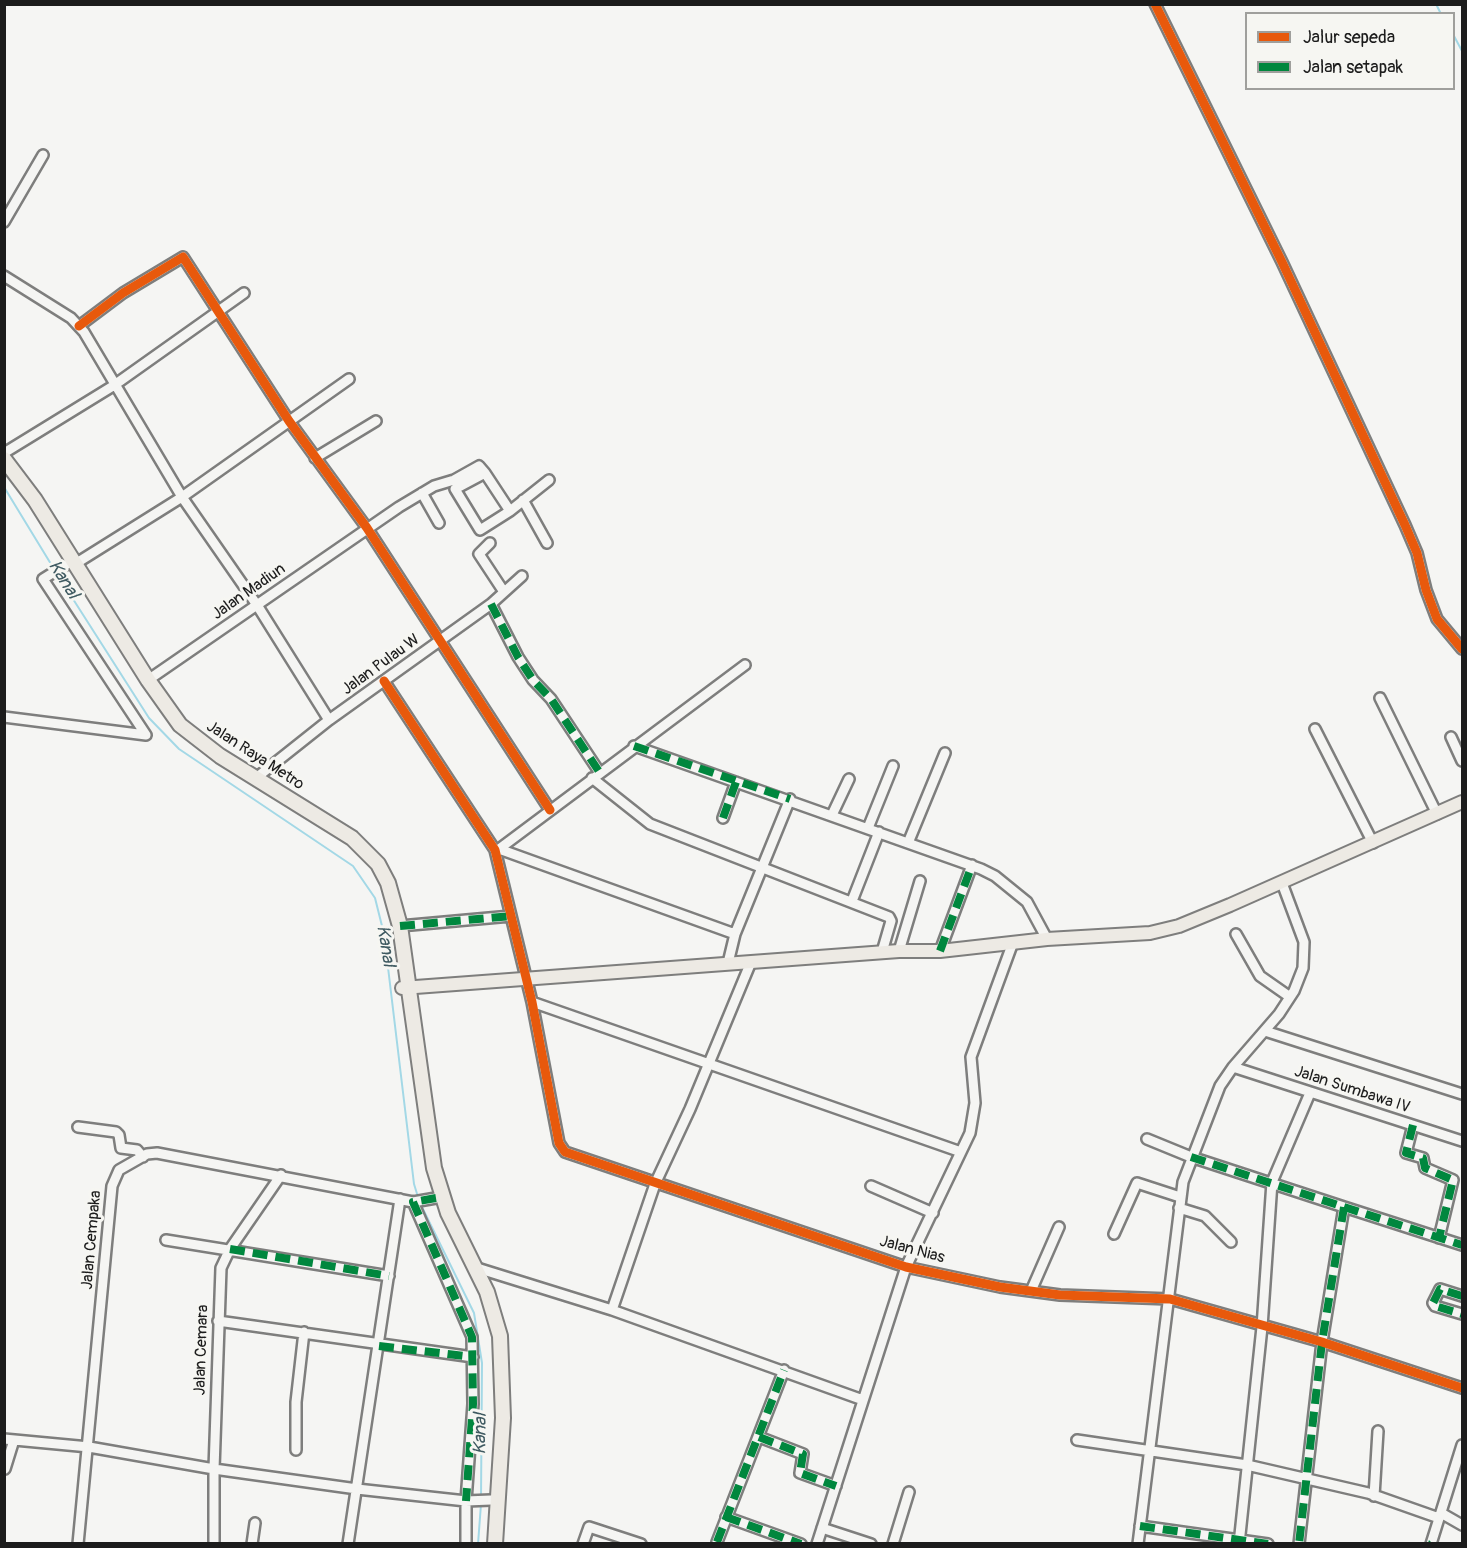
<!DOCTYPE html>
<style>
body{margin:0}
#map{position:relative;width:1467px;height:1548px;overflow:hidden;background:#f5f5f3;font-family:Pangolin,sans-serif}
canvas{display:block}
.frame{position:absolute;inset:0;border:6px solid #1c1c1c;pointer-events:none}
.legend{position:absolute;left:1245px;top:12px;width:210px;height:78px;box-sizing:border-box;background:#f6f6f2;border:2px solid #9f9f9c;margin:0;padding:8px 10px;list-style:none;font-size:18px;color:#1c1c1c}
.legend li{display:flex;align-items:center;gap:12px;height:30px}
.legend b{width:30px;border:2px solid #9f9f9c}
</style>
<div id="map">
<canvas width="1467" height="1548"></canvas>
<div class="frame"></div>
<ul class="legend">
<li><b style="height:8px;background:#e8590c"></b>Jalur sepeda</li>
<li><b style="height:8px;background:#00873e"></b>Jalan setapak</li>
</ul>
</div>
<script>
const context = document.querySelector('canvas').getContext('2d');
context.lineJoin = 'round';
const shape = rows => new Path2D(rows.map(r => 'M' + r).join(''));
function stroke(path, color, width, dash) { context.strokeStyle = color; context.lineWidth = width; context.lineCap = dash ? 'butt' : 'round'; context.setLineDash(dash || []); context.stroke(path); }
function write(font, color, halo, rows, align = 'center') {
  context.font = font + ' Pangolin,sans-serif'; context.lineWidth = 6; context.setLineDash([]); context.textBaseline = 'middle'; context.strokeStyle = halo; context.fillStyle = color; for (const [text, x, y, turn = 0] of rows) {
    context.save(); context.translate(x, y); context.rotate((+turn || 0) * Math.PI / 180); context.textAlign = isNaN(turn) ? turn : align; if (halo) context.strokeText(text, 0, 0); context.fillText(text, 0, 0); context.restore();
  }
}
stroke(shape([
 [1436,4,1441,14],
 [1454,36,1462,51],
 [4,487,54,569],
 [57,574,149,718,179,749,353,866,375,898,384,934,414,1184,418,1197],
 [420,1203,474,1313,482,1363,481,1499],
 [478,1544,481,1504]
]), '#a3d8e6', 2);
const minor = shape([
 [1155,4,1282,262,1405,525,1417,553,1426,590,1437,619,1462,649],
 [4,222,43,155],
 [4,276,71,318,84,332,182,497,257,605,329,720],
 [79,326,123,293,183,257,289,421,367,528,550,810],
 [4,453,113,386,244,293],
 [315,458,376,421],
 [422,493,439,523],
 [523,500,547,543],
 [510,511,485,473,455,489,480,530,510,511,549,480],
 [490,543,479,554,504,592],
 [67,564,43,579,146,735],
 [75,564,182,497,349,379],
 [491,604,518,657,533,680,551,699,600,773],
 [148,680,399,507,434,486,454,480,479,466,485,473],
 [384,681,495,850,532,1002,559,1143,565,1152,906,1267,1000,1287,1060,1295,1170,1299,1322,1342,1462,1388],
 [1380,698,1437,814],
 [4,717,146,735],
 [1315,729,1373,843],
 [1451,737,1462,761],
 [634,746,981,869,995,876,1027,902,1047,939],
 [256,778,329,720,491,604,522,576],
 [592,778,650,824,889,917,891,921,882,952],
 [832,815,849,779],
 [723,818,736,782],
 [868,828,893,766],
 [908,843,945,753],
 [499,849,745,665],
 [495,850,499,849,735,934],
 [852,901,879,832],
 [400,926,511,916],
 [1236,934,1260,976,1290,997],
 [899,951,920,881],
 [940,951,972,865],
 [728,963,735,934,790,799],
 [532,1002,961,1152],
 [1265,1031,1462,1094],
 [1233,1067,1462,1141],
 [1413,1125,1406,1153,1423,1158,1425,1168,1453,1180,1439,1238],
 [78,1127,116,1132,119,1135,121,1148,137,1150,143,1157],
 [1147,1139,1191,1157,1344,1207,1322,1342,1299,1544],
 [871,1186,933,1213],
 [413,1202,472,1337,473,1404,466,1501,466,1544],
 [1344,1207,1462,1245],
 [1179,1208,1205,1216,1231,1242],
 [1114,1234,1137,1183,1180,1197],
 [166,1240,389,1276],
 [477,1268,612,1310,863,1400],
 [1031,1291,1059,1227],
 [1462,1296,1440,1289,1433,1303,1435,1306,1462,1314],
 [612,1310,655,1184,690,1109,751,962],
 [218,1321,473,1357],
 [759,1437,803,1454,800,1473,836,1486],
 [4,1439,89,1447,214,1469,357,1489,466,1501,491,1500],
 [1077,1440,1247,1465,1368,1493,1439,1518],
 [296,1450,296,1402,304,1332],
 [5,1469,14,1440],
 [1374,1496,1378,1431],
 [1441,1513,1462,1525],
 [726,1517,801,1544],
 [1140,1526,1268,1544],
 [822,1528,871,1544],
 [717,1542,784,1370],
 [78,1544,112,1186,119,1170,147,1154,157,1153,413,1202,436,1198],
 [214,1544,214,1469,221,1268,230,1249,281,1175],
 [252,1544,255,1523],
 [348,1544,400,1199],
 [583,1544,589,1527,641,1544],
 [817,1544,906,1267,970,1133,975,1103,971,1057,1012,945],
 [893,1544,909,1492],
 [1138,1544,1183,1182,1220,1086,1233,1067,1279,1014,1294,991,1303,968,1304,942,1282,883],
 [1239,1544,1262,1327,1272,1182,1310,1093],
 [1431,1544,1462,1445]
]);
const major = shape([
 [402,988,899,951,940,951,1047,939,1150,933,1179,926,1230,905,1462,802]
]);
const highway = shape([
 [4,459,35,500,148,680,180,725,220,756,352,838,378,864,388,883,400,926,434,1168,448,1213,487,1292,500,1336,503,1418,495,1544]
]);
stroke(minor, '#7e7e7d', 14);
stroke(major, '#7e7e7d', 16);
stroke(highway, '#7e7e7d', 18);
stroke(minor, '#f5f5f3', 9);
stroke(major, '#edeae4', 12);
stroke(highway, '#edeae4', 14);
stroke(shape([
 [491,604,518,657,533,680,551,699,600,773],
 [634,746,790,799],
 [723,818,736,782],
 [400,926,511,916],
 [940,951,972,865],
 [1413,1125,1406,1153,1423,1158,1425,1168,1453,1180,1439,1238],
 [1191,1157,1344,1207,1322,1342,1299,1544],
 [436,1198,413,1202,472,1337,473,1404,466,1501],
 [1344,1207,1462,1245],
 [230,1249,389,1276],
 [1462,1296,1440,1289,1433,1303,1435,1306,1462,1314],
 [379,1346,473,1357],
 [759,1437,803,1454,800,1473,836,1486],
 [726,1517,801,1544],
 [1140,1526,1268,1544],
 [717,1542,784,1370],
 [1431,1544,1432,1543]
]), '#00873e', 8, [15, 8]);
stroke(shape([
 [1155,4,1282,262,1405,525,1417,553,1426,590,1437,619,1462,649],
 [79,326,123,293,183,257,289,421,367,528,550,810],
 [384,681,495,850,532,1002,559,1143,565,1152,906,1267,1000,1287,1060,1295,1170,1299,1322,1342,1462,1388]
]), '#e8590c', 9);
write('16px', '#1c1c1c', '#f6f6f2', [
 ["Jalan Madiun",249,592,-35],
 ["Jalan Pulau W",381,665,-36],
 ["Jalan Raya Metro",255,756,33],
 ["Jalan Sumbawa IV",1352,1090,18],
 ["Jalan Cempaka",92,1240,-85],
 ["Jalan Nias",912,1250,15],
 ["Jalan Cemara",202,1350,-88]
]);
write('italic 18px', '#3f5a61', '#f6f6f2', [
 ["Kanal",63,580,58],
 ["Kanal",385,946,81],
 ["Kanal",481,1434,-89]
]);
</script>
